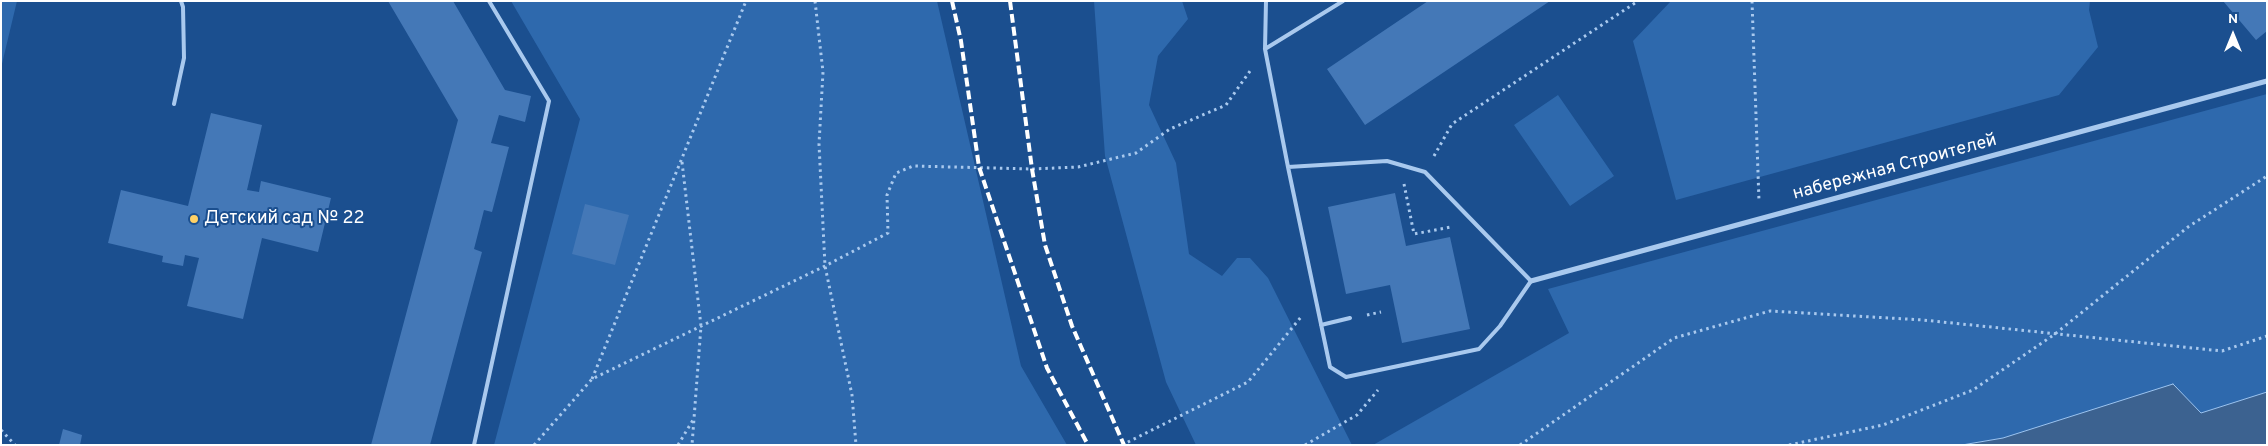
<!DOCTYPE html>
<meta charset="utf-8">
<style>
body{margin:0}
#map{position:relative;width:2268px;height:446px;overflow:hidden;background:#1b4f8f;font-family:Overpass,sans-serif}
canvas{display:block}
.frame{position:absolute;inset:0;border:2px solid #fff;pointer-events:none}
.north{position:absolute;left:2208px;top:10px;width:50px;height:50px;-webkit-text-stroke:4px #1b4f8f;paint-order:stroke;rotate:0deg;font-size:14px;font-weight:700;line-height:20px;text-align:center;color:#fff}
.north::after{content:'';display:block;margin:auto;width:18px;height:22px;background:#fff;clip-path:polygon(50% 0,100% 100%,50% 72%,0 100%)}
</style>
<div id="map">
<canvas width="2268" height="446"></canvas>
<div class="frame"></div>
<div class="north">N</div>
</div>
<script>
const context = document.querySelector('canvas').getContext('2d');
context.lineJoin = 'round';
function fillPath(path, color) { context.fillStyle = color; context.fill(path, 'evenodd'); }
const shape = rows => new Path2D(rows.map(r => 'M' + r).join(''));
function stroke(path, color, width, dash) { context.strokeStyle = color; context.lineWidth = width; context.lineCap = dash ? 'butt' : 'round'; context.setLineDash(dash || []); context.stroke(path); }
function write(font, color, halo, rows, align = 'center') {
  context.font = font + ' Overpass,sans-serif'; context.lineWidth = 4; context.setLineDash([]); context.textBaseline = 'middle'; context.strokeStyle = halo; context.fillStyle = color; for (const [text, x, y, turn = 0] of rows) {
    context.save(); context.translate(x, y); context.rotate((+turn || 0) * Math.PI / 180); context.textAlign = isNaN(turn) ? turn : align; if (halo) context.strokeText(text, 0, 0); context.fillText(text, 0, 0); context.restore();
  }
}
fillPath(shape([
 [1,1,17,1,1,68],
 [511,1,937,1,1021,366,1067,445,494,445,580,119],
 [1094,1,1182,1,1188,19,1158,56,1149,105,1176,163,1189,254,1222,276,1237,258,1250,258,1268,278,1352,445,1196,445,1166,382,1105,156],
 [1671,1,2090,1,2089,10,2098,47,2059,95,1676,200,1633,41],
 [2267,94,2267,392,2201,413,2173,385,2003,438,1962,445,1373,445,1569,333,1548,289],
 [1558,95,1614,176,1570,206,1514,125]
]), '#2e69ad');
const water = shape([
 [2173,384,2201,413,2267,392,2267,445,1962,445,2003,438,2173,384]
]);
fillPath(water, '#3c6290');
stroke(water, '#9cc4f0', 1);
fillPath(shape([
 [388,1,453,1,505,90,531,96,525,122,499,115,491,143,509,147,492,212,484,210,474,249,482,252,430,445,371,445,458,120],
 [1428,1,1550,1,1365,125,1327,69],
 [2223,1,2267,1,2267,31,2256,40],
 [211,113,262,125,247,190,259,192,261,181,331,198,318,252,262,238,243,319,187,306,199,258,185,255,183,266,162,262,163,256,108,243,121,190,188,206],
 [1395,193,1406,246,1450,237,1470,329,1402,343,1390,285,1346,294,1328,207],
 [585,204,629,215,615,265,572,254],
 [63,429,82,435,80,445,59,445]
]), '#4478b7');
stroke(shape([
 [815,1,823,72,819,144,825,266,852,395,856,445],
 [1752,1,1759,201],
 [1434,156,1452,124,1638,1],
 [682,162,701,326,692,445],
 [1404,184,1414,234,1451,227],
 [1367,315,1381,312],
 [592,379,746,1],
 [1,430,15,445],
 [534,445,592,379,825,266,888,233,887,195,896,173,913,166,1032,169,1078,167,1136,153,1170,129,1226,105,1250,71],
 [678,445,693,420],
 [1122,445,1248,382,1301,317],
 [1305,445,1357,415,1378,390],
 [1520,445,1674,338,1770,311,1923,320,2222,351,2267,336],
 [1789,445,1883,425,1973,390,2055,334,2188,227,2267,176]
]), '#a9c9ee', 3, [2.5, 4]);
stroke(shape([
 [1266,1,1265,49,1288,167,1330,367,1346,377,1479,349,1500,326,1531,281,1425,172,1387,161,1288,167],
 [1265,49,1343,1],
 [174,104,184,58,183,7,181,1],
 [1321,325,1350,318],
 [474,445,549,101,489,1]
]), '#a9c9ee', 4);
stroke(shape([
 [1531,281,2267,81]
]), '#a9c9ee', 5);
stroke(shape([
 [952,1,961,41,979,167,1047,368,1088,445],
 [1010,1,1032,169,1045,245,1072,326,1124,445]
]), '#fff', 4, [9, 4]);
for (const [x, y, r, color] of [
 [194,219,5,"#ffd166"]
]) { const dot = new Path2D(); dot.arc(x, y, r, 0, 2 * Math.PI); context.fillStyle = color; context.fill(dot); stroke(dot, '#1b4f8f', 2); }
write('18px', '#fff', '#1b4f8f', [
 ["набережная Строителей",1895,168,-15]
]);
write('18px', '#fff', '#1b4f8f', [
 ["Детский сад № 22",204,219]
], 'left');
</script>
